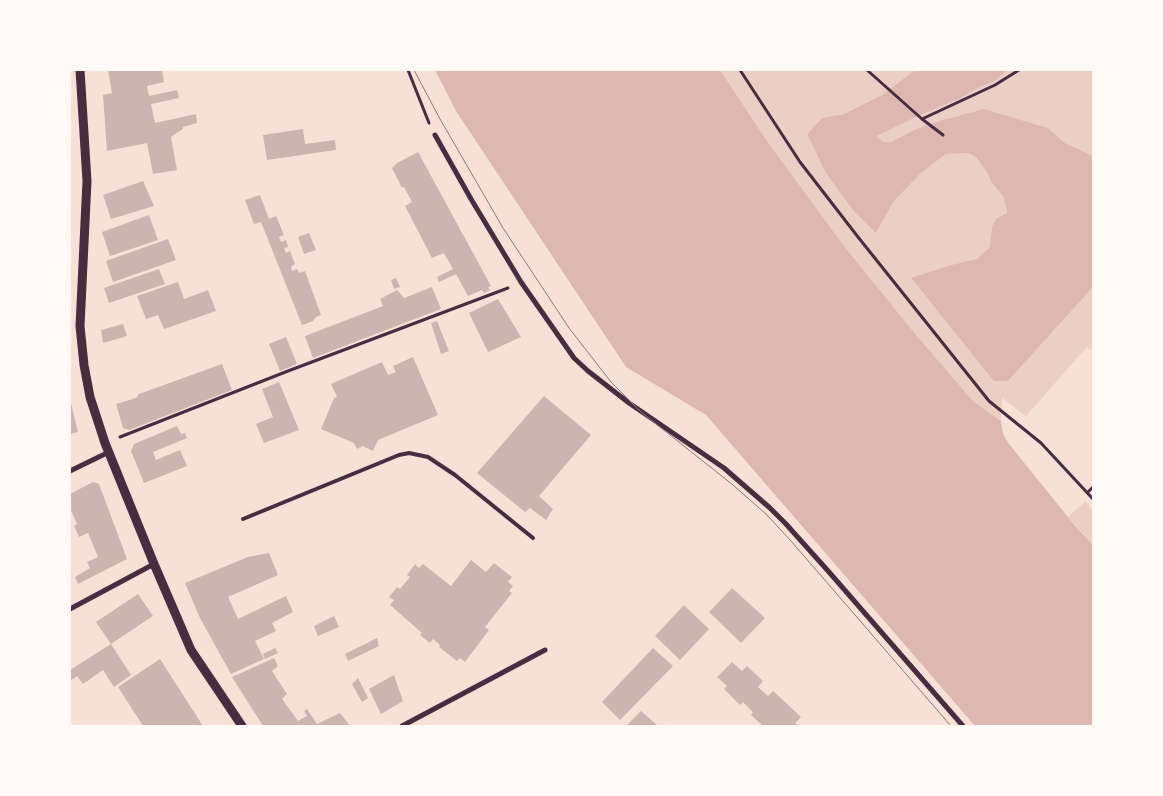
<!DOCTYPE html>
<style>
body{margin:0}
#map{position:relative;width:1163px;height:796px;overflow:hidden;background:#f7e1d7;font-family:"Fira Sans",sans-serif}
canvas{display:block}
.frame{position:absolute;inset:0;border:71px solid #fffaf5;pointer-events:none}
</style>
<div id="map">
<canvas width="1163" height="796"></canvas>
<div class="frame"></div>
</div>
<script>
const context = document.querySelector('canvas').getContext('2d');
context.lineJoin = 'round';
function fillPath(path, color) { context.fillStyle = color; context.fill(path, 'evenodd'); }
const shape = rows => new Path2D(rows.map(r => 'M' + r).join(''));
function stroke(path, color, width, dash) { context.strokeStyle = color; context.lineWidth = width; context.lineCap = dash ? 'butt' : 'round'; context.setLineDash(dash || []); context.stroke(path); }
fillPath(shape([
 [720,70,915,70,882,95,844,114,822,118,807,134,876,233,894,201,922,172,946,154,968,153,976,157,987,172,992,183,1003,196,1006,207,1007,213,997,218,992,226,990,247,977,259,951,265,911,279,944,318,1008,381,1093,287,1093,351,1087,347,1026,416,1002,398,1001,421,973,401,917,336,844,246,767,141],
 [1008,70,1093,70,1093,156,1065,143,1048,128,984,109,942,120,914,130,891,142,883,142,877,136,918,116,961,98,982,86,995,81],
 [1086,501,1093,511,1093,545,1068,517]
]), '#ebcfc5');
fillPath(shape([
 [435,70,720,70,767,141,844,246,917,336,973,401,1001,421,1003,434,1009,444,1076,527,1093,545,1093,726,975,726,706,415,626,367,456,111],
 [915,70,1008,70,995,81,982,86,961,98,918,116,877,136,883,142,891,142,914,130,942,120,984,109,1048,128,1065,143,1093,156,1093,287,1008,381,994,381,911,278,951,265,977,259,990,247,992,226,997,218,1007,213,1006,207,1003,196,992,183,987,172,976,157,968,153,946,154,922,172,894,201,876,233,853,210,826,173,807,134,822,118,844,114,882,95]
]), '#dcb8b0');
fillPath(shape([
 [108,70,162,70,164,82,147,86,149,96,177,90,179,98,151,104,155,123,196,114,197,123,183,127,183,129,171,137,177,170,153,174,147,143,107,151,103,95,112,93],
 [303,129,305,144,335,140,336,150,267,160,263,135],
 [418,152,491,286,488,287,490,290,484,293,482,290,468,296,456,274,439,282,437,277,453,269,444,253,432,258,405,206,412,202,404,187,402,188,392,168,397,163],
 [143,181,154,206,111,219,103,195],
 [260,195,269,219,276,216,284,235,279,237,281,242,286,240,288,247,284,248,286,253,290,251,295,264,291,267,292,271,297,269,299,273,305,271,321,315,316,317,313,321,302,325,261,222,254,224,245,200],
 [149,215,158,240,110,256,102,232],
 [309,233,316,250,304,254,298,237],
 [168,239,176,260,113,282,106,261],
 [159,269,165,284,109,303,104,288],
 [396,278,400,287,394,289,391,280],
 [178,282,184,299,208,290,216,311,164,329,158,315,146,319,137,296],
 [432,287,441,309,313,358,305,336,383,306,380,299,397,290,404,298],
 [498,299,521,337,488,352,469,313],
 [437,321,449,351,441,354,431,323],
 [123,324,127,336,103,343,101,330],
 [286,337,297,364,280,371,269,344],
 [413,357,438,415,378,440,373,451,363,446,357,449,354,443,321,429,334,398,337,397,331,384,382,362,388,375,396,372,393,366],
 [222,364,232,390,129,430,123,428,116,404,136,398,139,394],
 [279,382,299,430,264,443,256,424,273,417,262,389],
 [544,396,591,435,539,496,553,509,546,520,530,508,525,512,477,473],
 [70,399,78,432,70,434],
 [177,426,181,434,185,433,187,438,153,452,156,460,180,450,187,466,144,483,131,451,134,444],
 [93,482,99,484,127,559,78,584,75,577,90,568,87,562,98,557,88,533,79,537,74,526,77,524,70,508,70,494],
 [269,553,278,575,228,597,238,619,286,596,293,612,272,623,276,631,255,641,264,659,231,674,200,618,185,583,248,557],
 [471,560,486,572,494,563,512,577,508,582,513,586,509,591,512,593,485,627,489,630,465,662,460,658,457,661,439,647,440,645,433,639,430,643,420,635,422,633,390,605,394,600,389,597,397,587,400,589,410,577,407,575,415,564,419,568,423,564,451,586],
 [732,588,765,618,741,643,709,612],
 [138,594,153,616,111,644,96,622],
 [684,605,709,629,680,660,655,636],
 [334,616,339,627,318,636,314,626],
 [377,638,379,646,348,661,345,654],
 [111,644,131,675,114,687,103,670,83,684,77,676,70,681,70,670],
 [275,648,278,653,265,659,263,654],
 [653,648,673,666,620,720,602,702],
 [274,658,278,666,272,671,287,694,282,699,298,721,307,716,304,711,307,709,317,724,340,713,350,726,263,726,232,677],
 [160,659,187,701,203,726,143,726,136,715,118,687],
 [732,662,742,671,747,666,763,681,758,687,768,696,773,691,786,703,801,717,795,723,799,726,763,726,751,715,753,712,743,702,740,705,724,689,727,686,717,677],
 [394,675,403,701,381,714,369,689],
 [358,678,368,698,362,702,352,684],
 [641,711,658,726,626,726]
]), '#ccb4b1');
stroke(shape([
 [408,70,429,123],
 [740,70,800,162,858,237,989,401,1041,443,1093,499],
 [867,70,922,119,943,135],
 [922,119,995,85,1019,70],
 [120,437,288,371,508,288],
 [1088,492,1093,487]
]), '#4a2c40', 3);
stroke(shape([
 [243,519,399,455,409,453,428,457,455,475,533,538]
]), '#4a2c40', 4);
stroke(shape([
 [435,135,471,199,521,282,574,358,588,371,629,403,724,468,770,508,786,524,829,572,963,726],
 [70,471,109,452],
 [70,609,154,564],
 [402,726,545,650]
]), '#4a2c40', 5);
stroke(shape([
 [80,70,87,181,80,326,84,365,90,397,105,443,154,564,191,650,242,726]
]), '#4a2c40', 9);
stroke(shape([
 [414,70,440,119,503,228,569,328,611,382,641,412,733,485,766,514,791,541,951,726]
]), '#8f747c', 1);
</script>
